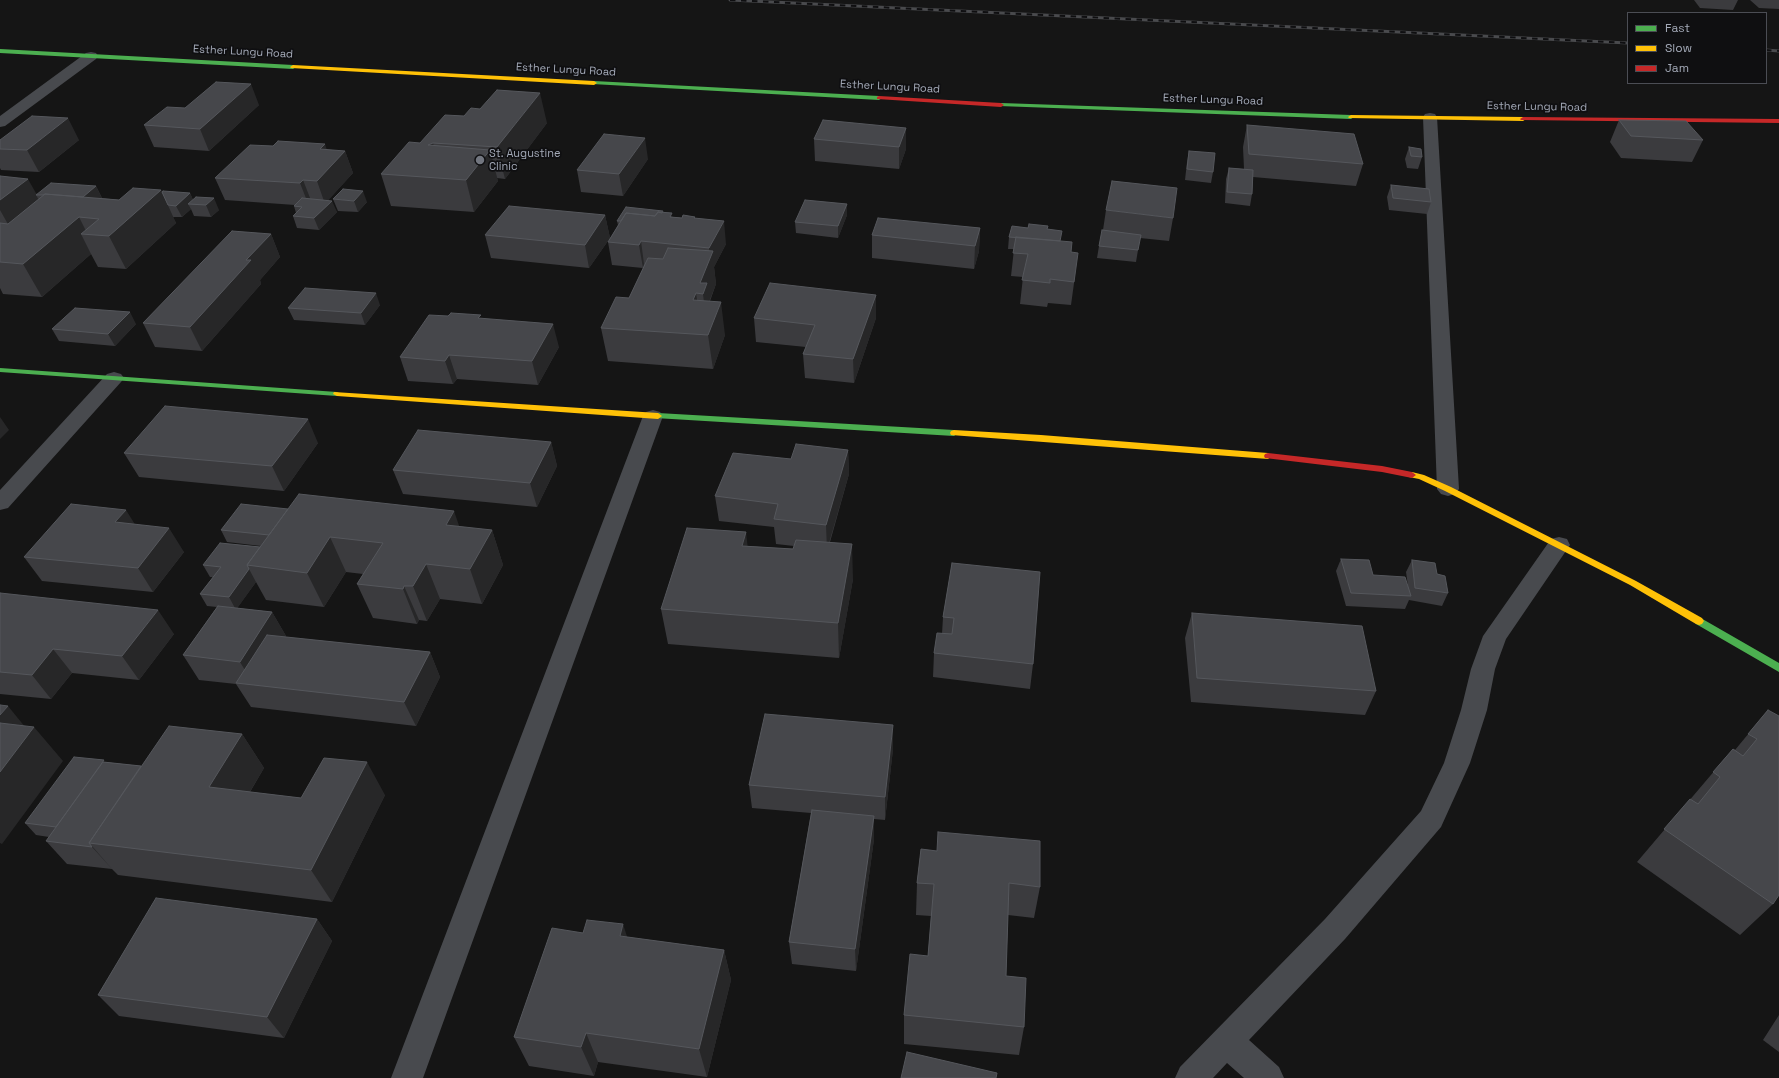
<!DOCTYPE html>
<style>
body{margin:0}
#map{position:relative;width:1779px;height:1078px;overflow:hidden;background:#151515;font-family:"Space Grotesk",sans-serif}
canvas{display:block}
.legend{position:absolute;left:1627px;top:12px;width:140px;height:72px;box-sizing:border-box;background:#0f0f11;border:1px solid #4b4d54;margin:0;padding:5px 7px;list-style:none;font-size:12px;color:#a4aab8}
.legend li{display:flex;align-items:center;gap:8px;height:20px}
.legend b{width:20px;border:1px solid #4b4d54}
</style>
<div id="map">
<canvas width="1779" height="1078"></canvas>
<ul class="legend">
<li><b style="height:5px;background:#4caf50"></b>Fast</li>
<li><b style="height:5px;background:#ffc107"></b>Slow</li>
<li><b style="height:5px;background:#c62828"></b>Jam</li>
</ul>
</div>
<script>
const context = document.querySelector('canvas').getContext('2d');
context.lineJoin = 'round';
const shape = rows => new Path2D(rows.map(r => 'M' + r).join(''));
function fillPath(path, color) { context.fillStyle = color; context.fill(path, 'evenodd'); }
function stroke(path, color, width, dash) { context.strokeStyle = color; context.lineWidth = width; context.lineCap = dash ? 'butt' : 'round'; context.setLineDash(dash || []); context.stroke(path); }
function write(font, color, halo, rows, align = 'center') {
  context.font = font + ' "Space Grotesk",sans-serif'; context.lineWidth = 3.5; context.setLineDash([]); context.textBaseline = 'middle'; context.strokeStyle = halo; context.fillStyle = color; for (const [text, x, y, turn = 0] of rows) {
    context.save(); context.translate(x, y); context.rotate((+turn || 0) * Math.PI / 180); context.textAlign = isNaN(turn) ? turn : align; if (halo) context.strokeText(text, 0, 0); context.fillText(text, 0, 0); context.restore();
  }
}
fillPath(shape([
 [91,52,96,53,98,56,96,59,5,126,0,127,0,116,86,53,91,52],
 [1430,113,1435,114,1437,117,1459,489,1455,494,1448,496,1441,494,1437,489,1423,117,1425,114,1430,113],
 [114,372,121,374,124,378,121,382,8,508,0,510,0,490,107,374,114,372],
 [653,410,660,412,663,416,423,1078,391,1078,643,416,646,412,653,410],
 [1559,537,1567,539,1570,545,1506,639,1495,669,1487,710,1470,763,1441,827,1345,939,1249,1040,1279,1067,1284,1078,1244,1078,1227,1063,1213,1078,1175,1078,1180,1067,1325,919,1421,811,1444,763,1461,710,1471,669,1483,636,1551,539,1559,537]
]), '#484a4e');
fillPath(shape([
 [0,49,293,65,296,67,293,69,0,53,0,49],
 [594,81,879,96,882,98,879,100,592,84,591,83,594,81],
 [1001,103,1351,115,1354,117,1351,119,999,106,999,104,1001,103],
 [0,368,337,392,341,394,337,396,0,372,0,368],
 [658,413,954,430,958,433,954,436,655,418,654,416,655,414,658,413],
 [1699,617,1779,663,1779,672,1696,624,1694,621,1696,618,1699,617]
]), '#4caf50');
fillPath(shape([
 [293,65,594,81,597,83,594,85,291,68,290,67,293,65],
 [1351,115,1523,117,1526,119,1523,121,1349,118,1348,117,1351,115],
 [334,392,658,413,662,416,658,419,337,396,333,394,334,392],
 [954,430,1041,435,1268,453,1272,456,1268,459,951,435,950,433,951,431,954,430],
 [1412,472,1424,475,1451,487,1636,581,1702,618,1704,621,1702,624,1699,625,1696,624,1630,585,1445,491,1419,479,1409,477,1408,475,1412,472]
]), '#ffc107');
fillPath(shape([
 [879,96,1001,103,1004,105,1001,107,877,99,877,97,879,96],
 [1523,117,1779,119,1779,123,1521,120,1520,119,1523,117],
 [1268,453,1382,466,1412,472,1416,475,1412,478,1382,472,1265,458,1264,456,1265,454,1268,453]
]), '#c62828');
const rail = shape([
 [730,0,1628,43],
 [1766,50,1779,51]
]);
stroke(rail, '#494a4d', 3);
stroke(rail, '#0f0f11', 2, [5.5]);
fillPath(shape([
 [1694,0,1738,0,1733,10,1700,8],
 [1750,0,1779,0,1779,9,1759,8],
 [259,105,209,151,154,147,144,125,185,108],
 [1619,120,1703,140,1692,162,1621,158,1610,142],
 [547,123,505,179,497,178,498,181,474,212,391,206,381,174,420,143],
 [1247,125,1363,164,1356,186,1253,177,1252,194,1250,206,1225,203,1226,179,1229,168,1244,169,1243,147],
 [906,128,906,149,899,169,815,161,814,139],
 [0,140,79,140,39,172,1,170,0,168],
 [273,146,345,151,353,173,328,200,337,212,319,230,297,228,293,216,296,213,294,206,295,205,225,200,215,178],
 [1409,147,1422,157,1418,169,1407,168,1405,159],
 [1189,151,1213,172,1211,183,1185,180,1187,162],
 [648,159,623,196,581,192,577,170],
 [0,176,37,194,96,186,102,198,119,200,161,190,162,192,190,193,193,200,219,210,211,217,194,216,191,209,182,217,173,217,176,223,126,269,98,267,91,254,42,297,3,294,0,288],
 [1391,185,1431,202,1427,214,1389,210,1387,197],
 [333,199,367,202,358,212,338,211],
 [847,204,847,215,838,238,796,233,795,222],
 [1106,210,1173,218,1169,241,1140,238,1136,262,1097,258,1099,246,1103,230],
 [663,213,673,217,682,218,695,217,695,219,726,244,714,267,716,284,710,301,725,335,713,369,608,361,601,328,629,298,645,264,643,268,612,265,608,242,618,225,617,221],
 [605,215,610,238,589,268,491,258,485,235],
 [980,228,979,251,974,269,872,258,872,235],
 [1048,230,1071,252,1075,276,1071,305,1048,303,1047,307,1020,304,1023,277,1011,276,1014,249,1008,249,1009,237],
 [271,234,280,257,260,280,261,284,202,351,155,347,143,323],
 [876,295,876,318,854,383,805,378,803,354,806,347,756,342,754,318],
 [380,305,365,325,294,320,288,308],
 [482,319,559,347,538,385,457,379,453,384,408,381,400,357],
 [136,324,115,346,59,341,52,329],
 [551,442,557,466,537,507,403,494,393,470],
 [318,443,284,491,139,477,124,453],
 [848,450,849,474,830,542,853,579,839,658,668,644,661,609,748,546,793,549,794,546,776,544,774,527,719,521,715,496,791,459],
 [135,524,184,552,153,592,42,581,24,557],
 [459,527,492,530,503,565,482,604,440,599,427,621,419,620,417,624,373,618,357,584,363,574,346,572,324,607,266,600,256,582,237,608,272,612,286,636,285,637,430,652,440,677,416,726,251,707,236,684,199,680,183,655,217,607,207,606,200,594,213,577,210,577,203,565,260,547,261,546,227,542,221,530],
 [1341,559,1373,575,1408,586,1406,572,1412,560,1437,574,1448,593,1442,606,1409,600,1405,609,1346,606,1336,571],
 [952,563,1033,664,1030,689,933,677,934,653,942,634,943,617],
 [0,593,174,634,139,680,72,673,51,699,0,694],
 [1192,613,1376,691,1365,715,1191,702,1185,638],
 [1768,710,1773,904,1740,935,1637,862,1733,749,1735,750],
 [242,734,264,768,250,792,301,798,385,795,332,902,118,875,112,869,67,864,46,841,49,837,36,835,25,823,105,762,141,766],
 [893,749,885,820,874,819,874,839,856,971,792,964,789,942,811,813,752,808,749,785],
 [921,849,1040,887,1034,918,1008,915,1006,976,1024,1027,1019,1055,904,1044,904,1015,928,956,931,916,916,915,917,883],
 [317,919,332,941,284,1038,119,1016,98,995],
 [583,933,627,937,724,950,731,980,707,1077,598,1062,594,1076,529,1066,514,1037],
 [1779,1015,1779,1052,1763,1040]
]), '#3b3b3e');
fillPath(shape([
 [251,84,259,105,209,151,200,129],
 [540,93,547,123,505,179,497,147],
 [68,118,79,140,39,172,27,150],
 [906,128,906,149,899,169,899,147],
 [645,138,648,159,623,196,619,174],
 [433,143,441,174,428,145],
 [325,144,332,165,345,151,353,173,325,204,317,181,320,149],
 [490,150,498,181,474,212,466,180],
 [28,179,37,195,36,195,40,202,9,226,0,210,0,200],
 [303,180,312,203,309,206,300,183],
 [96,186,102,198,80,199],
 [161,190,176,223,126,269,109,236],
 [363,191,367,202,358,212,354,201],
 [190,193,195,204,188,204,191,209,182,217,176,206],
 [214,198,219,210,211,217,206,205],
 [332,201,337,212,319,230,314,218],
 [847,204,847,215,838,238,838,226],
 [605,215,610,238,589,268,585,245],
 [79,217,88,235,81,234,91,254,42,297,23,264],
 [724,221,726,244,714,267,716,284,709,302,707,327,703,294,700,283,710,256,709,248],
 [980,228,979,251,974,269,975,246],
 [271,234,280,257,260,280,261,284,202,351,190,327,246,260],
 [641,241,644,264,643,268,639,245],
 [376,293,380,305,365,325,361,313],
 [696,293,701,327,693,300],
 [876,295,876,318,854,383,853,359],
 [721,302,725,335,713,369,708,335],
 [130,312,136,324,115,346,108,334],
 [553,324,559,347,538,385,532,361],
 [449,355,457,379,453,384,445,361],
 [0,417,9,430,0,439],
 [308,419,318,443,284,491,272,466],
 [551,442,557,466,537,507,530,483],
 [848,450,849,474,827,550,826,525],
 [126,510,141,534,115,522],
 [454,511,466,546,446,525],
 [169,528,184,552,153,592,138,568],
 [492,530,503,565,482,604,470,569],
 [746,532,750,567,742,546],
 [330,537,346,572,324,607,307,573],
 [852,544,853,579,839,658,838,623],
 [426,564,440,599,427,621,413,586],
 [249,569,256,582,236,610,229,597],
 [404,586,419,620,417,624,403,589],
 [158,610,174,634,139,680,122,656],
 [272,612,286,636,255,685,254,685,240,662],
 [53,649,72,673,51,699,32,675],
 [430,652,440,677,416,726,404,702],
 [8,706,30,733,34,727,63,761,2,844,0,843,0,715],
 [893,725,893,749,885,820,885,797],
 [242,734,264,768,233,820,209,787],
 [367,762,385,795,332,902,311,870],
 [874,816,874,839,856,971,855,949],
 [92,846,112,869,92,847],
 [317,919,332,941,284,1038,267,1017],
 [623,924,633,955,620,936],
 [724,950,731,980,707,1077,699,1049],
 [586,1033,598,1062,594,1076,581,1047]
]), '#272728');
const building = shape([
 [216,82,251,84,200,129,144,125,167,107,185,108,216,82],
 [497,90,540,93,497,147,433,143,428,145,490,150,466,180,381,174,409,142,420,143,445,115,464,116,471,108,480,109,497,90],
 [32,116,68,118,27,150,0,149,0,140,32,116],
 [823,120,906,128,899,147,814,139,823,120],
 [1619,120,1686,121,1703,140,1631,136,1619,120],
 [1247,125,1354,134,1363,164,1249,154,1247,125],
 [604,134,645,138,619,174,577,170,604,134],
 [278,141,325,144,320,149,345,151,317,181,303,180,300,183,215,178,250,145,273,146,278,141],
 [1409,147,1421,149,1422,157,1411,156,1409,147],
 [1189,151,1215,153,1213,172,1187,169,1189,151],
 [1229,168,1253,170,1252,194,1227,192,1229,168],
 [0,176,28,179,0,200,0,176],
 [1112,181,1177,188,1173,218,1106,210,1112,181],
 [51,183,96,186,83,197,45,194,43,195,36,195,51,183],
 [1391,185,1429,189,1431,202,1393,198,1391,185],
 [133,188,161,190,109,236,81,234,99,219,79,217,23,264,0,262,0,223,8,224,45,194,119,200,133,188],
 [343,189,363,191,354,201,333,199,343,189],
 [163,191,190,193,176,206,168,205,162,192,163,191],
 [196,197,214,198,206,205,188,204,196,197],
 [302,198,332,201,314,218,293,216,302,207,294,206,302,198],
 [805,200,847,204,838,226,795,222,805,200],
 [509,206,605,215,585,245,485,235,509,206],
 [626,207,663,211,662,213,658,212,655,216,626,213,621,221,617,221,626,207],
 [658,212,672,213,670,217,682,218,683,215,695,217,694,218,724,221,709,248,641,241,639,245,608,242,626,213,655,216,658,212],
 [878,218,980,228,975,246,872,235,878,218],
 [1029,224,1048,226,1047,229,1062,231,1060,241,1009,237,1012,226,1028,228,1029,224],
 [1102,230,1141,235,1138,250,1099,246,1102,230],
 [232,231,271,234,246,260,251,260,190,327,143,323,232,231],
 [1016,237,1072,242,1071,252,1078,253,1074,282,1050,279,1050,283,1022,280,1028,254,1013,253,1016,237],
 [668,248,713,251,700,283,707,283,703,294,696,293,693,300,721,302,708,335,601,328,616,297,629,298,648,258,663,259,668,248],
 [770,283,876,295,853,359,803,354,815,325,754,318,770,283],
 [305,288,376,293,361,313,288,308,305,288],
 [75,308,130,312,108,334,52,329,75,308],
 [451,313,481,315,478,318,553,324,532,361,449,355,445,361,400,357,429,315,448,316,451,313],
 [165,406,308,419,272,466,124,453,165,406],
 [418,430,551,442,530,483,393,470,418,430],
 [796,444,848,450,826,525,774,519,778,504,715,496,733,453,791,459,796,444],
 [299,494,454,511,446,525,492,530,470,569,426,564,413,586,404,586,403,589,357,584,383,543,330,537,307,573,247,565,299,494],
 [71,504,126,510,115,522,169,528,138,568,24,557,71,504],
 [241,504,288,509,269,535,221,530,241,504],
 [687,528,746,532,742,546,793,549,796,540,852,544,838,623,661,609,687,528],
 [220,543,260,547,247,565,249,569,229,597,200,594,221,567,203,565,220,543],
 [1341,559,1369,560,1373,575,1405,577,1411,596,1351,593,1341,559],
 [1412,560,1435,563,1437,574,1445,576,1448,593,1415,588,1412,560],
 [952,563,1040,572,1033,664,934,653,937,633,952,634,954,618,943,617,952,563],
 [0,593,158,610,122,656,53,649,32,675,0,672,0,593],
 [218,606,272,612,240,662,183,655,218,606],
 [1192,613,1362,626,1376,691,1197,678,1192,613],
 [267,635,430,652,404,702,236,683,267,635],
 [0,705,8,706,0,715,0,705],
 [1768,710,1779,716,1779,895,1773,904,1664,829,1690,799,1698,804,1720,777,1713,772,1733,749,1743,756,1757,739,1748,734,1768,710],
 [765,714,893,725,885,797,749,785,765,714],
 [0,723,34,727,0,772,0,723],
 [169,726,242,734,209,787,301,798,324,758,367,762,311,870,89,843,169,726],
 [74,757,104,760,56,827,25,823,74,757],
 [103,762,141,766,89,843,92,847,46,841,103,762],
 [812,810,874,816,855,949,789,942,812,810],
 [938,832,1040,841,1040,887,1009,883,1006,976,1026,978,1024,1027,904,1015,910,954,928,956,934,884,917,883,921,849,937,851,938,832],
 [156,898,317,919,267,1017,98,995,156,898],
 [587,920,623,924,620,936,724,950,699,1049,586,1033,581,1047,514,1037,552,928,583,933,587,920],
 [907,1052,997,1073,996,1078,901,1078,907,1052]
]);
fillPath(building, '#46474b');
stroke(building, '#55575c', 1);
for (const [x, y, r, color] of [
 [480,160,5,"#72767f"]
]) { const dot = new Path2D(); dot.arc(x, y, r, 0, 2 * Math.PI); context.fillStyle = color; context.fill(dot); stroke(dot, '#0f0f11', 1.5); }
write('11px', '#a4aab8', '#0f0f11', [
 ["Esther Lungu Road",243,52,3],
 ["Esther Lungu Road",566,70,3],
 ["Esther Lungu Road",890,87,3],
 ["Esther Lungu Road",1213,100,2],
 ["Esther Lungu Road",1537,107,1]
]);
write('11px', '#a4aab8', '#0f0f11', [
 ["St. Augustine",489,154],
 ["Clinic",489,167]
], 'left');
</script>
